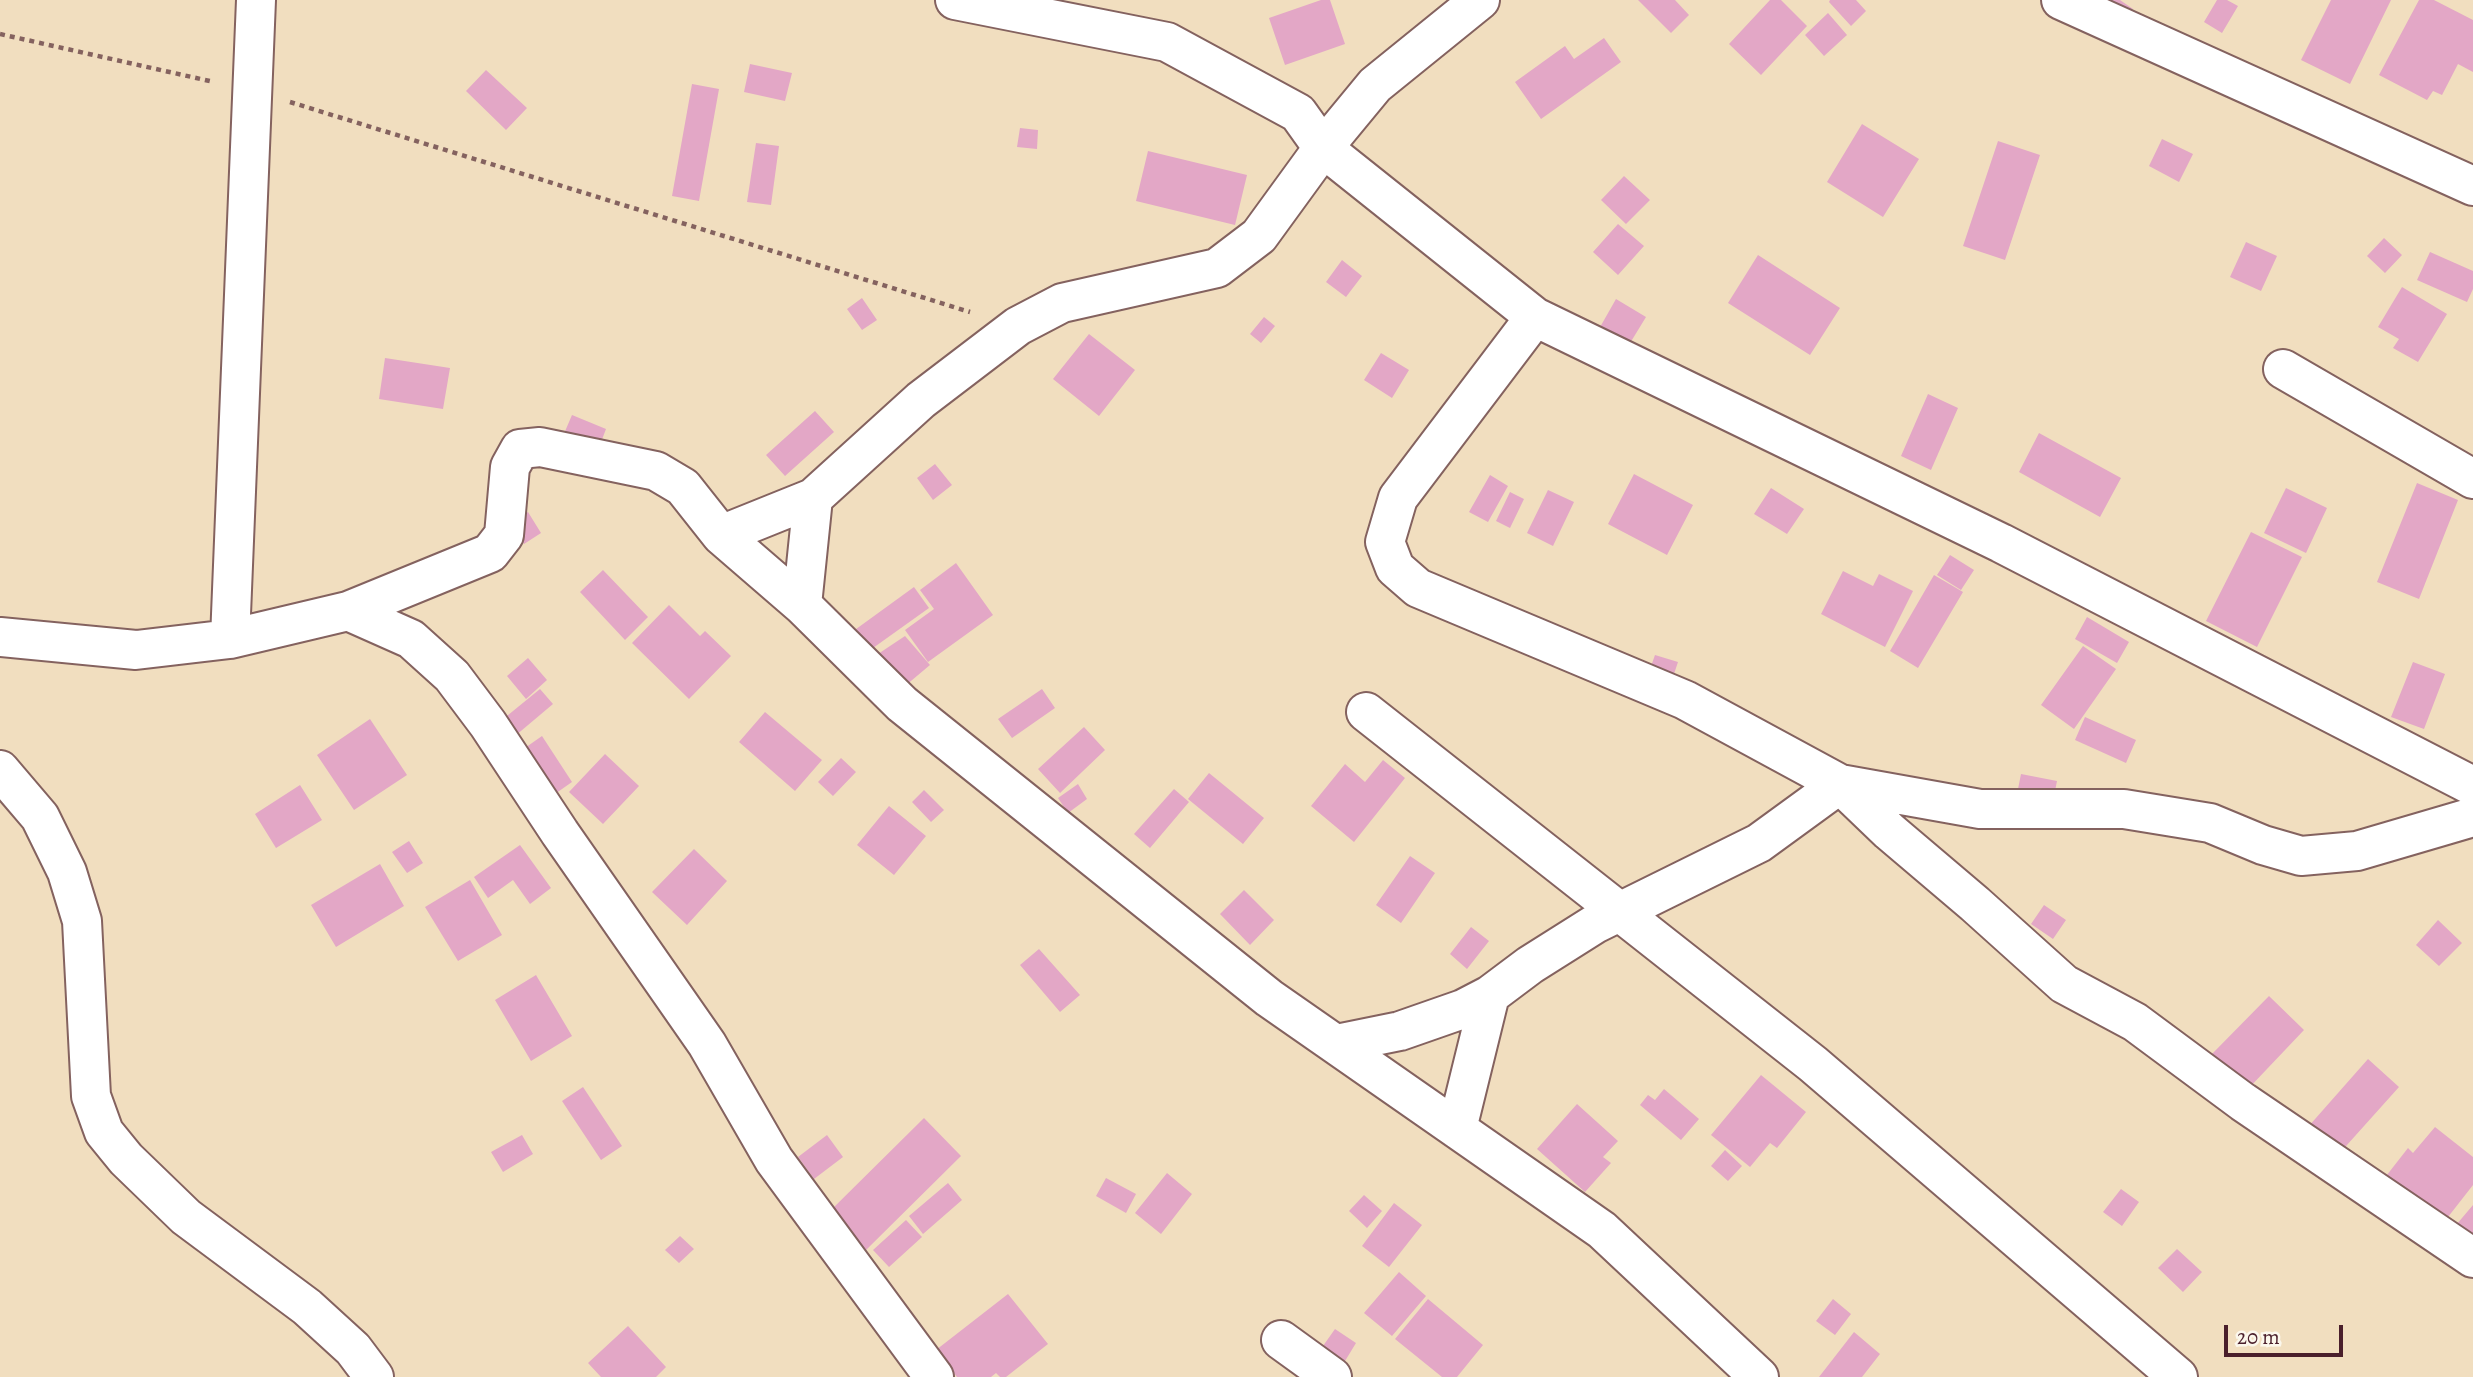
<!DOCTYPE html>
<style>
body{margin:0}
#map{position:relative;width:2473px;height:1377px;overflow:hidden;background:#f1debf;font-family:Alegreya,serif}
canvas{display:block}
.scale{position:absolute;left:2224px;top:1325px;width:119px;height:32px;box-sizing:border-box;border:4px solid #4a1f2b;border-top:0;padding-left:9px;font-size:21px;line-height:24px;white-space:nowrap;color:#4a1f2b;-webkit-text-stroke:5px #fbf7ec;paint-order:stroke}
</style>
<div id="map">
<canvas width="2473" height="1377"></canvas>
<div class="scale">20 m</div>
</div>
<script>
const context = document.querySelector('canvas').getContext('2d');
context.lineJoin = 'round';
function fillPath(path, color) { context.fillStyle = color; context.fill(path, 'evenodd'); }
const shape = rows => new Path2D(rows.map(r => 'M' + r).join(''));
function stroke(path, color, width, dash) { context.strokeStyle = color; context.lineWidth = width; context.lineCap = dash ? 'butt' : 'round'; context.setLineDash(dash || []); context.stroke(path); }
fillPath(shape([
 [1321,0,1330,0,1345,44,1285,65,1269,18],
 [1638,0,1675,0,1689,15,1671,33],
 [1770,0,1781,0,1807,26,1761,75,1729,44],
 [1830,0,1856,0,1866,11,1851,26,1829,2],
 [2105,0,2120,0,2133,9,2122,25],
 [2217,0,2227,0,2238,6,2222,33,2204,22],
 [2331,0,2391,0,2350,84,2301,60],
 [2419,0,2434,0,2473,20,2473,72,2458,64,2442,95,2433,91,2427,100,2379,75],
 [1828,13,1847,35,1824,56,1805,35],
 [1604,38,1621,62,1541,119,1515,82,1565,46,1574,59],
 [750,64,792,73,785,101,744,92],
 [486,70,527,108,506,130,466,91],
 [692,84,719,89,699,201,672,196],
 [1862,124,1919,159,1883,217,1827,182],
 [1020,128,1038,130,1037,149,1017,147],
 [2162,139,2193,154,2179,182,2149,166],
 [1998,141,2040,155,2005,260,1963,246],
 [756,143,779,146,771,205,747,202],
 [1148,151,1247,175,1235,225,1136,201],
 [1624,176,1650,200,1626,224,1601,200],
 [1618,224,1644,246,1618,275,1593,252],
 [2384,238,2402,255,2385,273,2367,256],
 [2246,242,2277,256,2261,291,2230,277],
 [2430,252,2473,271,2473,289,2467,302,2417,280],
 [1758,255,1840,308,1810,355,1728,303],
 [1342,260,1362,276,1346,297,1326,282],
 [2402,287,2447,314,2418,362,2393,348,2399,339,2378,327],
 [862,298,877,320,862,330,847,309],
 [1616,299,1646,317,1624,353,1595,336],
 [1264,317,1275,326,1261,343,1250,334],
 [1089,334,1135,370,1099,416,1053,379],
 [1381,353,1409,370,1392,398,1364,380],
 [385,358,450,368,443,409,379,399],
 [1928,394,1958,408,1931,470,1901,456],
 [815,411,834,432,785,476,766,455],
 [572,415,606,429,598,450,563,436],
 [2039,433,2121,478,2100,517,2019,472],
 [935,464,952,485,933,500,917,478],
 [1634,474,1693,505,1667,555,1608,524],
 [1490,475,1508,486,1488,522,1469,512],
 [2417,483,2458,500,2419,599,2377,582],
 [1771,488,1804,509,1787,534,1754,514],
 [2286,488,2327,508,2306,553,2264,533],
 [1548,490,1574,502,1553,546,1527,533],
 [1510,492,1524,499,1510,528,1496,521],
 [528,512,541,533,524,544,511,522],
 [2251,532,2302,557,2257,647,2206,621],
 [1950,555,1974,570,1961,590,1937,575],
 [956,563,993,615,928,662,905,630,934,609,920,590],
 [603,570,648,617,625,640,580,592],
 [1843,571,1873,586,1879,574,1913,591,1885,647,1821,614],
 [1934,575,1963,592,1918,668,1890,651],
 [914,587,929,608,866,653,852,632],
 [669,605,700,636,705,631,731,656,689,699,632,643],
 [2087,617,2129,642,2117,663,2075,639],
 [905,636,930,665,905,686,872,658],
 [2083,646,2116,669,2074,729,2041,705],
 [1655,655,1678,662,1672,680,1649,672],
 [528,658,547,680,526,699,507,676],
 [2413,662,2445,674,2424,729,2391,717],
 [540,689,553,704,515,736,502,720],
 [1042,689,1055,708,1012,738,998,719],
 [765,712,822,760,795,791,739,742],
 [2085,717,2136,740,2126,763,2075,740],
 [370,719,407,775,354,810,317,755],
 [1084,727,1105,750,1060,793,1038,769],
 [542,736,572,782,542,803,512,757],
 [605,754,639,786,603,824,569,792],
 [841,758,856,772,833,796,818,782],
 [1383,760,1405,778,1354,842,1311,806,1345,764,1365,782],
 [1209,773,1264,818,1243,844,1188,799],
 [2021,774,2057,781,2052,806,2016,799],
 [1078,784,1087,799,1068,813,1058,798],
 [300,785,322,820,276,848,255,814],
 [1174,789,1189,802,1150,848,1134,834],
 [924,790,944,810,931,822,912,802],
 [889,806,926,836,894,875,857,845],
 [409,841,423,863,407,873,392,852],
 [520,845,551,888,530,904,513,880,488,898,474,877],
 [694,849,727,881,687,925,652,892],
 [1410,856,1435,873,1401,923,1376,905],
 [380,864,404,906,336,947,311,905],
 [470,880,502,935,458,961,425,907],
 [1244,890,1274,920,1250,945,1220,914],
 [2044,905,2066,920,2053,939,2031,924],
 [2438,920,2462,943,2439,966,2416,945],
 [1471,927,1489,941,1467,969,1450,954],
 [1039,949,1080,995,1060,1012,1020,965],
 [536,975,572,1036,531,1061,495,1000],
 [2269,996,2304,1030,2248,1089,2212,1054],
 [2368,1059,2399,1087,2338,1155,2308,1127],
 [1761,1075,1806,1112,1777,1148,1770,1143,1750,1167,1711,1135],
 [583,1087,622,1146,601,1160,562,1101],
 [1664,1089,1699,1119,1681,1140,1640,1105,1648,1095,1655,1100],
 [1577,1104,1618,1141,1603,1157,1611,1163,1585,1192,1537,1149],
 [924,1118,961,1156,865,1251,828,1213],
 [2435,1127,2473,1157,2473,1185,2441,1226,2383,1180,2408,1148,2413,1153],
 [522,1135,533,1154,503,1172,491,1152],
 [827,1135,843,1157,814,1179,798,1157],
 [1725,1150,1742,1166,1728,1181,1711,1166],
 [1167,1173,1192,1194,1161,1234,1135,1213],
 [1106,1178,1136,1194,1126,1213,1096,1196],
 [948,1183,962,1200,923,1234,909,1216],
 [2121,1189,2139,1202,2122,1226,2103,1212],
 [1364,1195,1382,1211,1367,1228,1349,1211],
 [1394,1203,1422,1225,1389,1267,1362,1246],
 [2473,1205,2473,1243,2451,1231],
 [906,1220,922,1237,889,1267,873,1250],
 [680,1236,694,1249,679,1263,665,1250],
 [2177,1249,2202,1272,2183,1292,2158,1268],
 [1399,1272,1426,1296,1392,1336,1364,1313],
 [1008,1294,1048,1344,1006,1377,1000,1377,996,1373,991,1377,957,1377,936,1350],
 [1428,1299,1483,1345,1457,1377,1442,1377,1395,1339],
 [1833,1299,1851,1314,1835,1335,1816,1321],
 [628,1326,666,1367,656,1377,601,1377,588,1363],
 [1335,1329,1356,1343,1345,1361,1323,1346],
 [1854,1332,1880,1354,1862,1377,1819,1377]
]), '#e3a7c6');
const street = shape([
 [955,0,1167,42,1298,113,1323,148,1535,317,2001,543,2473,786],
 [2061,0,2473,186],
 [1535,317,1398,498,1385,542,1395,568,1418,588,1685,700,1840,784,1889,831,1975,904,2064,984,2135,1022,2243,1102,2473,1258],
 [2283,369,2473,479],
 [721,535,813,498,921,400,1018,326,1062,303,1217,268,1259,236,1323,148,1375,85,1480,0],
 [802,605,813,498],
 [348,611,411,639,452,676,488,724,560,833,707,1044,774,1160,934,1377],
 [0,637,136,650,230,639,348,611,490,553,504,535,510,467,520,449,540,447,656,471,683,487,721,535,802,605,902,704,1269,998,1602,1230,1759,1377],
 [230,639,256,0],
 [1366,712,1813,1064,2178,1377],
 [0,770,40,817,67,872,82,921,91,1096,104,1132,126,1159,186,1217,307,1307,353,1349,374,1377],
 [1336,1044,1400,1031,1463,1009,1490,995,1530,965,1595,924,1759,843,1840,784,1980,809,2124,809,2210,823,2263,845,2301,856,2357,851,2473,817],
 [1457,1129,1490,995],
 [1281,1340,1332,1377]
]);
stroke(street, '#84625f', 42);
stroke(shape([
 [0,34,214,82],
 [290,102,970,312]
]), '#84625f', 4.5, [5, 5]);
stroke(street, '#fff', 38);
</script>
